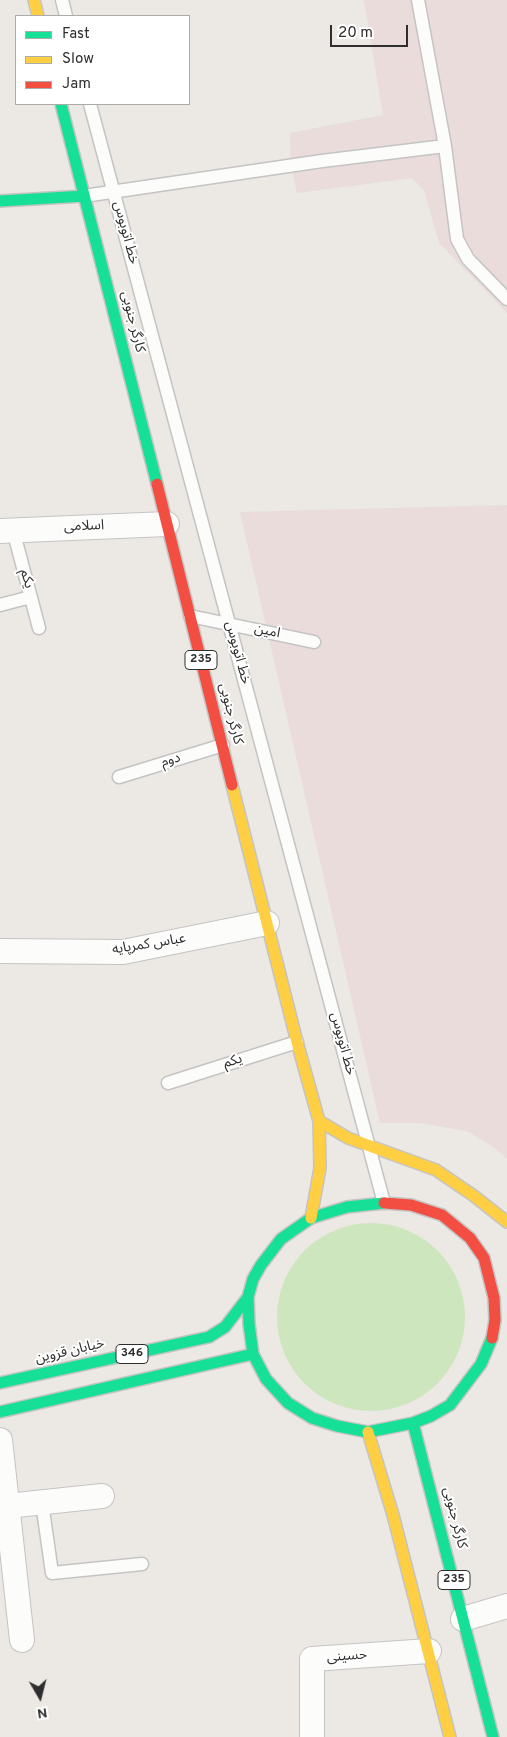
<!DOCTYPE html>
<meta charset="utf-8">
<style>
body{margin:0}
#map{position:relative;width:507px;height:1737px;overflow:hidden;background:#ece8e4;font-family:Overpass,sans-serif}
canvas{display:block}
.legend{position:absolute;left:15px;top:15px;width:175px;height:90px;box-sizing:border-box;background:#fff;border:1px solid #ababab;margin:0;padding:6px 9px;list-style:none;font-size:15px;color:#2e2e2e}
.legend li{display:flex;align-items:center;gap:10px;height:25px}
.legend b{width:25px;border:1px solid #ababab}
.north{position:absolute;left:15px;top:1672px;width:50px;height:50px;-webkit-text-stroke:4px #fff;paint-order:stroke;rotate:172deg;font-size:14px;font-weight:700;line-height:20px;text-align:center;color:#2e2e2e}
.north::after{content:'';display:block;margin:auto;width:18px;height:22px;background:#2e2e2e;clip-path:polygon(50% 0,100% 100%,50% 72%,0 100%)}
.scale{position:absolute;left:330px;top:25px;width:78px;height:22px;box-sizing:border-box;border:2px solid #2e2e2e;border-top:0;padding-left:6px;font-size:15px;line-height:18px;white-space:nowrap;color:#2e2e2e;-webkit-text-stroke:4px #fff;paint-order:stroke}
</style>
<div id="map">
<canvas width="507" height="1737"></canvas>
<ul class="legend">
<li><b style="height:6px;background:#16e098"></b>Fast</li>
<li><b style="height:6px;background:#ffcf43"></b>Slow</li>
<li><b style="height:6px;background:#f24e42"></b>Jam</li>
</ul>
<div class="north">N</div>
<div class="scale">20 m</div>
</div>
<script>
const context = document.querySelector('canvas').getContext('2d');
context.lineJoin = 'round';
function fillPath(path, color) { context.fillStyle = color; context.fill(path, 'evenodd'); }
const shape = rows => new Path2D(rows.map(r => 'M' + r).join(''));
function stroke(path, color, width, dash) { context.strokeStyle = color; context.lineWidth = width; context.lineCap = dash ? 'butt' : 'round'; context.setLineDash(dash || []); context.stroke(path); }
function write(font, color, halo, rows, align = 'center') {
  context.font = font + ' Overpass,"Noto Sans Arabic",sans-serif'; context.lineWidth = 4; context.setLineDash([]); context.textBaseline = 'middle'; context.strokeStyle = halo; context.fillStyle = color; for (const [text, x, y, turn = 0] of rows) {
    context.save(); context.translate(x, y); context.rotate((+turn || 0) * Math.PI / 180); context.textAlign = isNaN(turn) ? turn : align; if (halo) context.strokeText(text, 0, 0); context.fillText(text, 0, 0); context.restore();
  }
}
fillPath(shape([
 [364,0,507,0,507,313,439,243,424,190,412,178,297,193,291,165,290,133,383,115],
 [507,505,507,1159,495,1148,467,1131,420,1123,380,1123,240,512]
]), '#e9dcdb');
fillPath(shape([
 '277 1317a94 94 0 1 1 188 0a94 94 0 1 1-188 0Z'
]), '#cee6be');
const lane = shape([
 [62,0,66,16],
 [418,0,445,146,457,239,468,259,507,299],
 [90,104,384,1203],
 [84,196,322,161,445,146],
 [13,530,39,628],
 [0,605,31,597],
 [190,616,314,642],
 [119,777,223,745],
 [168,1083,297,1042],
 [42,1503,52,1573,142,1564]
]);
const street = shape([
 [0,531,167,524],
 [0,951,123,952,267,923],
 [0,1440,22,1640],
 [7,1506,102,1496],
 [463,1619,507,1606],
 [312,1737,312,1659,429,1651]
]);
const fast = shape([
 [61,104,157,484],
 [0,201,84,196],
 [384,1203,347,1207,311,1218,281,1239,261,1265,253,1279,248,1297,249,1324,253,1354,266,1379,288,1403,312,1418,337,1426,368,1432,413,1423,431,1416,450,1405,481,1364,492,1338],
 [0,1383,209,1337,225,1327,248,1297],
 [0,1412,253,1354],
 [413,1423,493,1737]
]);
const slow = shape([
 [34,0,38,16],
 [232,785,297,1042,319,1121,320,1168,311,1218],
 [319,1121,348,1138,436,1170,474,1196,507,1222],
 [368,1432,393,1515,450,1737]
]);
const jam = shape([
 [157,484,232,785],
 [384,1203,411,1205,442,1215,470,1238,484,1258,494,1298,495,1320,492,1338]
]);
stroke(lane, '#c5c4c5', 15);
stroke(street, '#c5c4c5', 26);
stroke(fast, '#c5c4c5', 14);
stroke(slow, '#c5c4c5', 14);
stroke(jam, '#c5c4c5', 14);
stroke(lane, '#fcfcfb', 12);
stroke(street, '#fcfcfb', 24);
stroke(fast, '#16e098', 11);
stroke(slow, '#ffcf43', 11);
stroke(jam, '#f24e42', 11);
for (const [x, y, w] of [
 [201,660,32],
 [132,1354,32],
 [454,1580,32]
]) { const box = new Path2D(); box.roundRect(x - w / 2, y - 9.5, w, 19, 4); context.fillStyle = '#fff'; context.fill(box); stroke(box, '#2e2e2e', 1); }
write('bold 12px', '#2e2e2e', null, [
 ["235",201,660],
 ["346",132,1354],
 ["235",454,1580]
]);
write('14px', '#2e2e2e', '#fff', [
 ["خط اتوبوس",125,233,75],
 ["کارگر جنوبی",132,322,76],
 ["اسلامی",84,527,-2],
 ["یکم",26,579,75],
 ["امین",267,632,12],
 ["خط اتوبوس",237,653,75],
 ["کارگر جنوبی",230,714,76],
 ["دوم",171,761,-17],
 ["عباس کمرپایه",149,945,-9],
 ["خط اتوبوس",342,1044,75],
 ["یکم",233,1062,-18],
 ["خیابان قزوین",70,1352,-13],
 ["کارگر جنوبی",454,1518,76],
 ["حسینی",347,1657,-4]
]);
</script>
